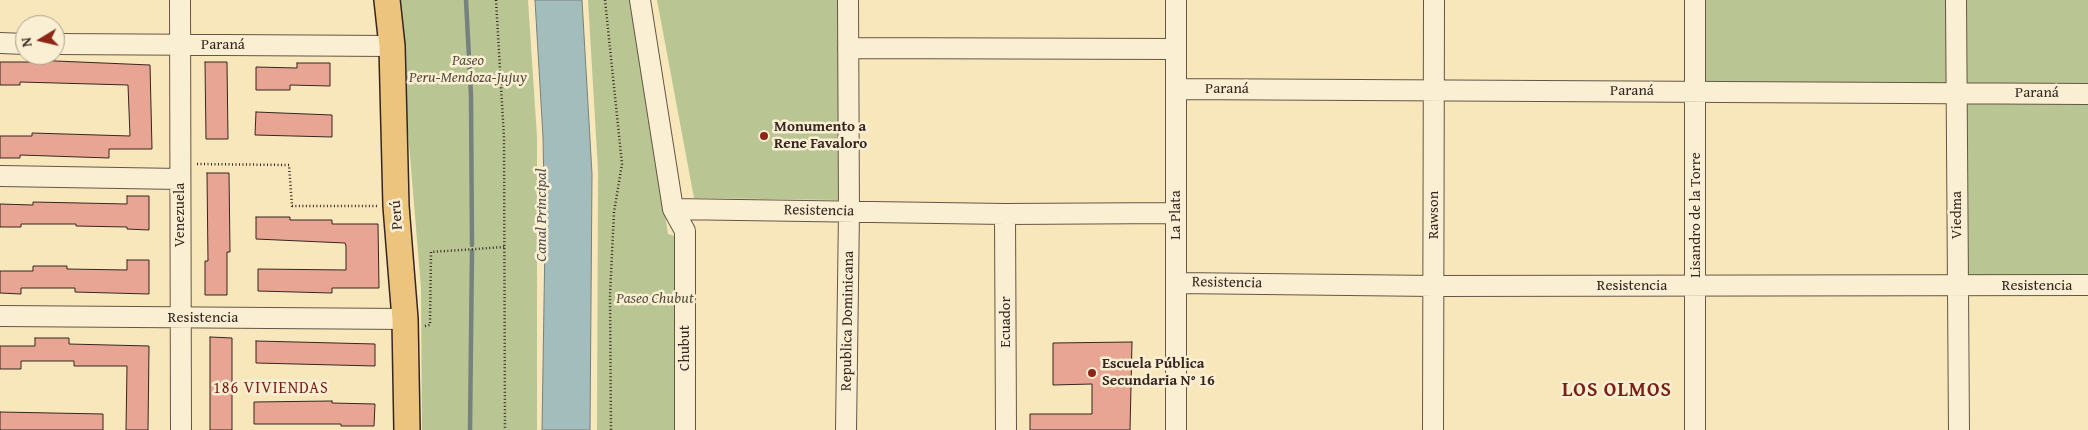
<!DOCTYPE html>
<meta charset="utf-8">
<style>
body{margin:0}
#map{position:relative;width:2088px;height:430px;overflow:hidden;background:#f7e7bb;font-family:"Gentium Book Plus",serif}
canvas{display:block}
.north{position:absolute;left:15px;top:15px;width:50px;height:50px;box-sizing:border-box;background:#faefd3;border:1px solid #ac9f8c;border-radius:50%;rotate:261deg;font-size:14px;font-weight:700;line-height:20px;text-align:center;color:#362621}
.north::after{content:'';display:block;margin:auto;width:18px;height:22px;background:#8f2418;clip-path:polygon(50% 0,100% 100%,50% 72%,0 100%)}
</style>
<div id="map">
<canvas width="2088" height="430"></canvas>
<div class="north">N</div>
</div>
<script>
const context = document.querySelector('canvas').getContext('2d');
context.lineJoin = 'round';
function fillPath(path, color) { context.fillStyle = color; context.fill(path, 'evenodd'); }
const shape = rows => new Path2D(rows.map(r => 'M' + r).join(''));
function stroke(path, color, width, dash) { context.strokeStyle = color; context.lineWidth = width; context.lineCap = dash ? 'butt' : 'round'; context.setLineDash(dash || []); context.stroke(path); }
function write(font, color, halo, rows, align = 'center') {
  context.font = font + ' "Gentium Book Plus",serif'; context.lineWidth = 5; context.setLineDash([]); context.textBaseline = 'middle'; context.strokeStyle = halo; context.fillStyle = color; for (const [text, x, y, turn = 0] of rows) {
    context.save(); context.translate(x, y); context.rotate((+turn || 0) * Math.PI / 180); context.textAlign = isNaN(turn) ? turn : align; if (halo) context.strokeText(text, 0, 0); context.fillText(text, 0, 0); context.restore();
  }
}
fillPath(shape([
 [397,0,528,0,537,137,537,430,422,430,421,288],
 [588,0,631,0,668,234,678,237,680,430,597,430,598,170],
 [657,0,839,0,841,200,694,198],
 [1702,0,2088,0,2088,276,1965,276,1965,102,1701,84]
]), '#b9c693');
const water = shape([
 [535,0,582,0,592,174,590,430,542,430,545,240,543,137,535,0]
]);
fillPath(water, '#a2bdbc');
stroke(water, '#77817e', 1);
stroke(shape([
 [466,0,471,96,472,245],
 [470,430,472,251]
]), '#77817e', 4.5);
const building = shape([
 [32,60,150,65,152,149,109,149,109,158,20,155,20,158,0,158,0,136,32,136,32,133,130,136,128,85,20,82,20,85,0,85,0,62,32,62,32,60],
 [205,62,227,62,228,139,206,139,205,62],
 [297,63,330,63,330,86,290,85,290,90,256,90,256,67,297,68,297,63],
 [256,112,332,115,332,137,255,135,256,112],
 [207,173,229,173,230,252,227,252,227,295,205,295,205,261,208,261,207,173],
 [127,196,149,196,149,230,127,229,127,227,76,226,76,224,21,224,21,227,0,227,0,204,33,205,33,202,127,204,127,196],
 [256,217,290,217,290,220,332,220,332,224,378,224,379,288,332,288,332,293,258,291,258,269,346,270,346,246,345,243,256,239,256,217],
 [127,260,149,260,149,294,75,292,75,288,21,288,21,294,0,293,0,271,33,271,33,266,67,266,67,269,127,270,127,260],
 [210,337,232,338,232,430,210,430,210,337],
 [35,338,69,338,69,344,149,346,148,430,126,430,127,366,74,366,74,361,21,361,21,369,0,369,0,346,35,346,35,338],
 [256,341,375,344,375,366,256,363,256,341],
 [1132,342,1130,430,1030,430,1030,414,1092,414,1092,384,1053,385,1053,343,1132,342],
 [332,401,332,403,375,404,374,426,341,426,341,424,254,424,254,402,332,401],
 [0,412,103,414,103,430,0,430,0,412]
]);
fillPath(building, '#e9a594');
stroke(building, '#362621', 1);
const minor = shape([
 [180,0,181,430],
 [640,0,673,209,685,231,685,430],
 [1695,0,1695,430],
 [1956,0,1959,430],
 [0,43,25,44],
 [55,44,392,46],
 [848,48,1176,49],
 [1176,89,2088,94],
 [0,176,180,179],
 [673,209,1005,214,1176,213],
 [1005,214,1006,430],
 [1177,283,1434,286,2088,285],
 [0,316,405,319],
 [846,430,849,212,848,0],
 [1176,430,1176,0],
 [1433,430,1434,0]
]);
const major = shape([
 [387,0,392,46,396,206,405,319,407,430]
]);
stroke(minor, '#665648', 22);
stroke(major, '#362621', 28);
stroke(shape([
 [496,0,504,138,505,430],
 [605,0,622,164,614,212,610,295,611,430],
 [197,164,289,165,292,206,378,206],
 [425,326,430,325,431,252,505,247]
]), '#362621', 2.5, [1, 2.5]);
stroke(minor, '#faefd3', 20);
stroke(major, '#ecc47e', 25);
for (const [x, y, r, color] of [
 [764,136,5,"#8f2418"],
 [1092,373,5,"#8f2418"]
]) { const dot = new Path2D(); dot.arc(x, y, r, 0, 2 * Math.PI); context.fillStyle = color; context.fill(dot); stroke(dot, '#faefd3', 2); }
write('15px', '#362621', '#faefd3', [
 ["Paraná",223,45],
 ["Paraná",1227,89],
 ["Paraná",1632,91],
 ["Paraná",2037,93],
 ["Resistencia",819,211,1],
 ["Venezuela",180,215,-90],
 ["Perú",397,215,-94],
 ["La Plata",1176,215,-90],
 ["Rawson",1434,215,-90],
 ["Lisandro de la Torre",1696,215,-90],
 ["Viedma",1957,215,-90],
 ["Resistencia",1227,283,1],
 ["Resistencia",1632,286],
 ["Resistencia",2037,286],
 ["Resistencia",203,318],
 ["Republica Dominicana",848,321,-89],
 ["Ecuador",1006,322,-90],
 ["Chubut",685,348,-90]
]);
write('italic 15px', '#574e3e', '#faefd3', [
 ["Paseo",468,61],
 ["Peru-Mendoza-Jujuy",468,78],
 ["Paseo Chubut",655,299]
]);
write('bold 15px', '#362621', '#faefd3', [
 ["Monumento a",774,127],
 ["Rene Favaloro",774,144],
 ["Escuela Pública",1102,364],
 ["Secundaria N° 16",1102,381]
], 'left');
write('italic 16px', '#565350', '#faefd3', [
 ["Canal Principal",542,215,-90]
]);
context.letterSpacing = '1px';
write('16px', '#7a1f14', '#faefd3', [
 ["186 VIVIENDAS",271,389]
]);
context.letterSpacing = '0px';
context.letterSpacing = '1px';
write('bold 20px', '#7a1f14', '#faefd3', [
 ["LOS OLMOS",1617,391]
]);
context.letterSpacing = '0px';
</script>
